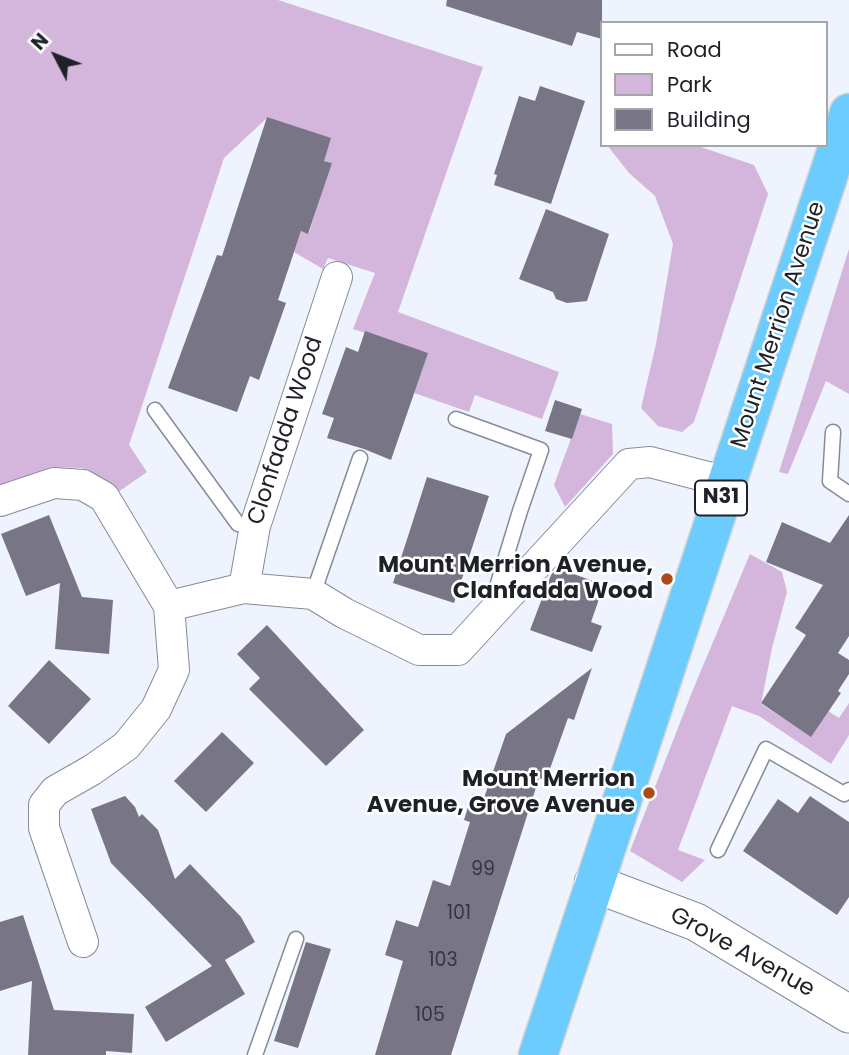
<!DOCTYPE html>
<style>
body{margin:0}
#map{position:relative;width:849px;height:1055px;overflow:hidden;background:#eef3fd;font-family:Poppins,sans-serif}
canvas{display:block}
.legend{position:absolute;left:600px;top:21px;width:228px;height:126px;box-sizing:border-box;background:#fff;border:2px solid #a5a6a9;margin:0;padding:9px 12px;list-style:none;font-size:21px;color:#1e2127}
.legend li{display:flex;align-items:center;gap:14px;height:35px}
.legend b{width:35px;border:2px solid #a5a6a9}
.north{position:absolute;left:21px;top:21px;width:70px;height:70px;-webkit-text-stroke:5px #fff;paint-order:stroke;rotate:312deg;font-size:19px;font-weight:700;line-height:28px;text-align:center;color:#1e2127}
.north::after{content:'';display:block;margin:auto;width:24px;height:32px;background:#1e2127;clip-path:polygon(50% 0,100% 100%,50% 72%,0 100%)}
</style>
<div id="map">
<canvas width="849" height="1055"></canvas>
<ul class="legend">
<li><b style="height:9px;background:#fff"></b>Road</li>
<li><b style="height:19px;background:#d4b6dc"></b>Park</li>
<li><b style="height:19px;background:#787686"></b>Building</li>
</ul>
<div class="north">N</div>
</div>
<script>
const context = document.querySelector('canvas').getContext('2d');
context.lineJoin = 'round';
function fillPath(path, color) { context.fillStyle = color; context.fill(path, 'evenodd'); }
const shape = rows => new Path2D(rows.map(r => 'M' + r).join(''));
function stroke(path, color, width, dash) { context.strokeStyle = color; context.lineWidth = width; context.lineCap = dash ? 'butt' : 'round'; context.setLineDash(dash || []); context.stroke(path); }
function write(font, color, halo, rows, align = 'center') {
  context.font = font + ' Poppins,sans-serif'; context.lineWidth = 5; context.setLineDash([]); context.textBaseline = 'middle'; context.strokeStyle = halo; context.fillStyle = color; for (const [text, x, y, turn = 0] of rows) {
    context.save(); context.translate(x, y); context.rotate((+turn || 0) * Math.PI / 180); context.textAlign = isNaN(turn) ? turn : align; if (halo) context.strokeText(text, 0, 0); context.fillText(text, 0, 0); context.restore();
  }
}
fillPath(shape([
 [0,0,278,0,483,67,398,312,559,372,542,419,475,395,469,412,414,393,427,353,353,329,375,273,328,258,323,269,294,252,301,231,309,233,331,163,324,161,268,117,224,158,129,445,147,472,118,492,82,468,51,467,0,485],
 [607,145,695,145,754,165,768,194,694,422,682,432,658,426,641,408,656,344,673,244,655,196,629,173],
 [849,249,849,394,826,381,788,474,779,472],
 [580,414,612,424,613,454,565,507,554,485],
 [750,554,782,572,787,592,772,648,761,704,811,736,828,711,839,718,849,703,849,735,831,764,759,716,732,706,678,850,705,860,682,882,630,851,692,692]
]), '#d4b6dc');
fillPath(shape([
 [447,0,602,0,602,39,577,32,572,46,446,6],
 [540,86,585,101,551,204,494,185,497,175,494,174,519,96,535,101],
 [267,117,331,138,324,161,332,163,308,234,301,231,278,300,286,303,259,380,250,376,237,412,168,388,217,255,222,256],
 [546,209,609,234,587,301,567,303,556,299,553,292,519,279],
 [365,331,428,353,391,460,364,449,327,438,334,418,322,414,346,347,358,352],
 [555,400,582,409,572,439,545,431],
 [427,477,489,496,454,603,393,583],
 [49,515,82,597,113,600,109,654,55,649,60,583,26,596,1,534],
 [849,515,849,636,838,653,849,660,849,674,838,691,841,693,811,737,761,703,806,635,795,628,823,585,766,562,782,522,830,543],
 [557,568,604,585,591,622,602,626,592,652,530,630,551,575],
 [267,625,364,730,326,766,249,689,260,678,237,654],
 [49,660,91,699,49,744,8,706],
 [592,668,574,720,568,718,546,780,539,778,451,1055,375,1055,403,961,385,955,396,920,418,927,433,880,450,886,470,822,464,820,472,794,484,798,506,734],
 [222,732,254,763,206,812,174,781],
 [125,796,135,807,139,817,142,814,158,830,175,879,190,864,241,917,255,942,225,960,245,994,166,1042,145,1007,212,966,111,863,91,809],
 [810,796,849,822,849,897,837,915,743,851,778,799,798,813],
 [23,915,54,1010,134,1014,132,1053,106,1051,106,1055,28,1055,32,981,0,991,0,922],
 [306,942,331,949,298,1048,274,1041]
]), '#787686');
const service = shape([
 [155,410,238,524,255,526],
 [456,419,541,450,520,511,492,603],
 [833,432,830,481,849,494],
 [313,594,360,458],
 [718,850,766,749,844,794,849,790],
 [255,1055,296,939]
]);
const minor = shape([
 [0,501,54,483,83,485,104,497,169,606,174,670,156,709,126,746,92,770,55,791,44,805,44,828,83,942],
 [244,588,255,526,337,277],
 [169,606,244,588,313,594,344,613,419,650,458,650,629,464,650,462,727,482]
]);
const tertiary = shape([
 [593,883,696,922,849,1014]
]);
const trunk = shape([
 [538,1055,849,113]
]);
stroke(service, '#848c9a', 17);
stroke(minor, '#848c9a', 32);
stroke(tertiary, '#848c9a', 39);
stroke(trunk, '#d2d3d4', 41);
stroke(service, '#fff', 14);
stroke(minor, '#fff', 30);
stroke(tertiary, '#fff', 37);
stroke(trunk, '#6cccfe', 38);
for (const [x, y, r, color] of [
 [667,579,7,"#ad4819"],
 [649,793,7,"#ad4819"]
]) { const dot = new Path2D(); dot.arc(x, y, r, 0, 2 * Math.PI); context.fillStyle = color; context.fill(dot); stroke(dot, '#fff', 2.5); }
write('19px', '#34363f', null, [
 ["99",483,870],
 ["101",459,914],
 ["103",443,961],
 ["105",430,1016]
]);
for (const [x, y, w] of [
 [721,498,52]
]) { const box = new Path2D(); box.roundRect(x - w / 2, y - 17.5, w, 35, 5); context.fillStyle = '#fff'; context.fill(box); stroke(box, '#1e2127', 2); }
write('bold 21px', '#1e2127', null, [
 ["N31",721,498]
]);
write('23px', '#1e2127', '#fff', [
 ["Mount Merrion Avenue",779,325,-72],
 ["Clonfadda Wood",286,431,-72],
 ["Grove Avenue",742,953,29]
]);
write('bold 23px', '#1e2127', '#fff', [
 ["Mount Merrion Avenue,",653,566],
 ["Clanfadda Wood",653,592],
 ["Mount Merrion",635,780],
 ["Avenue, Grove Avenue",635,806]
], 'right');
</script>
